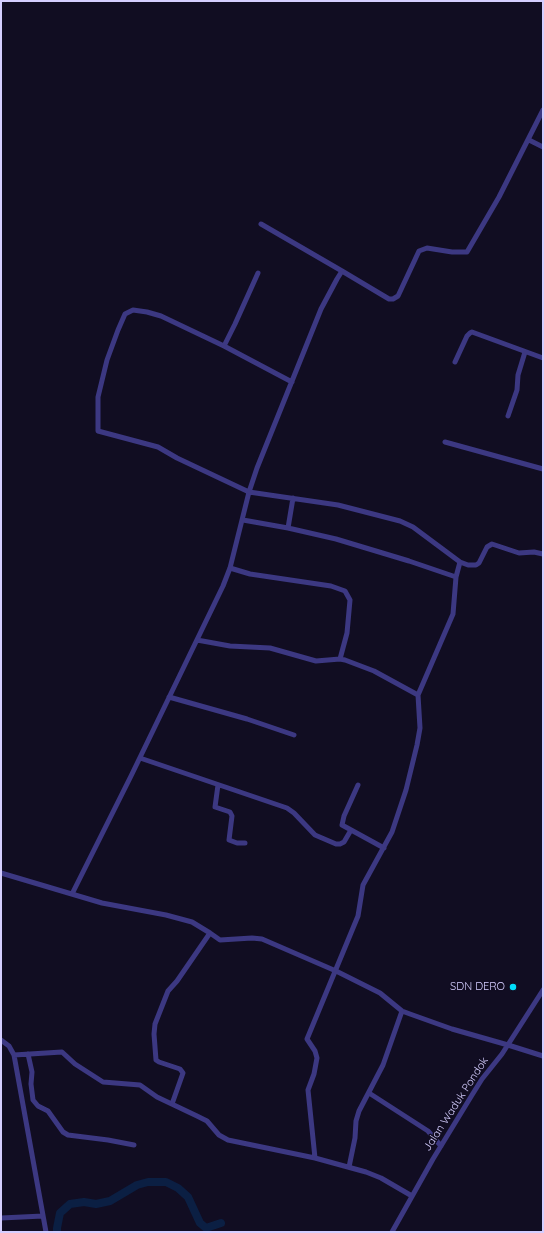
<!DOCTYPE html>
<style>
body{margin:0}
#map{position:relative;width:544px;height:1233px;overflow:hidden;background:#110d22;font-family:Quicksand,sans-serif}
canvas{display:block}
.frame{position:absolute;inset:0;border:2px solid #d5ceff;pointer-events:none}
</style>
<div id="map">
<canvas width="544" height="1233"></canvas>
<div class="frame"></div>
</div>
<script>
const context = document.querySelector('canvas').getContext('2d');
context.lineJoin = 'round';
const shape = rows => new Path2D(rows.map(r => 'M' + r).join(''));
function stroke(path, color, width, dash) { context.strokeStyle = color; context.lineWidth = width; context.lineCap = dash ? 'butt' : 'round'; context.setLineDash(dash || []); context.stroke(path); }
function write(font, color, halo, rows, align = 'center') {
  context.font = font + ' Quicksand,sans-serif'; context.lineWidth = 3; context.setLineDash([]); context.textBaseline = 'middle'; context.strokeStyle = halo; context.fillStyle = color; for (const [text, x, y, turn = 0] of rows) {
    context.save(); context.translate(x, y); context.rotate((+turn || 0) * Math.PI / 180); context.textAlign = isNaN(turn) ? turn : align; if (halo) context.strokeText(text, 0, 0); context.fillText(text, 0, 0); context.restore();
  }
}
stroke(shape([
 [57,1232,57,1228,60,1213,70,1204,84,1202,96,1204,110,1201,137,1185,148,1182,166,1182,178,1188,188,1197,200,1223,206,1228,221,1223]
]), '#0b1f43', 8);
stroke(shape([
 [529,140,543,147],
 [261,224,342,271],
 [224,346,235,324,258,273],
 [455,362,467,336,470,333,472,332,543,358],
 [292,382,224,346,161,316,147,312,133,310,125,314,118,330,107,360,98,397,98,431,158,447,177,458,249,492,338,505,400,521,413,527,460,562,468,565,476,565,479,563,487,547,492,544,519,553,534,552,543,554],
 [508,416,517,390,518,375,525,352],
 [445,442,543,469],
 [243,520,288,528,336,539,409,561,456,577],
 [288,528,293,498],
 [230,568,250,574,331,586,345,591,350,600,347,633,340,659],
 [197,640,230,646,270,648,316,661,340,659,345,660,374,671,418,695],
 [169,697,247,719,294,735],
 [140,758,287,808,294,813,315,835,336,844,340,844,344,842,351,830],
 [218,785,215,807,230,812,232,816,229,840,237,843,245,843],
 [358,785,344,816,342,825,384,848],
 [1,873,102,903,166,915,192,922,210,933,220,940,252,938,262,939,336,971,380,993,402,1011,410,1014,452,1029,508,1045,543,1056],
 [72,894,131,776,223,586,230,568,249,492,257,468,321,309,337,279,342,271,389,299,393,299,398,296,419,251,427,248,452,252,467,252,499,197,543,110],
 [1,1040,9,1046,14,1055,46,1232],
 [28,1054,32,1072,31,1084,33,1100,38,1106,48,1111,63,1132,68,1135,108,1140,134,1145],
 [14,1055,62,1052,75,1064,103,1082,140,1085,157,1097,197,1116,207,1121,219,1135,228,1140,315,1158,366,1172,381,1178,412,1196],
 [369,1093,428,1131,441,1146],
 [172,1104,183,1073,180,1069,159,1062,156,1060,154,1034,155,1024,168,991,177,981,210,933],
 [315,1158,308,1090,314,1074,317,1058,315,1051,307,1039,358,916,363,885,392,832,406,790,417,745,420,728,418,695,453,614,456,577,460,562],
 [349,1167,355,1138,356,1121,359,1111,383,1065,402,1011],
 [1,1218,43,1216],
 [392,1232,433,1159,472,1095,482,1079,502,1054,543,990]
]), '#3c3882', 5);
for (const [x, y, r, color] of [
 [513,987,4,"#00dcf9"]
]) { const dot = new Path2D(); dot.arc(x, y, r, 0, 2 * Math.PI); context.fillStyle = color; context.fill(dot); stroke(dot, '#110d22', 1.5); }
write('11px', '#d5ceff', '#110d22', [
 ["SDN DERO",505,987]
], 'right');
write('11px', '#d5ceff', '#110d22', [
 ["Jalan Waduk Pondok",456,1104,-57]
]);
</script>
